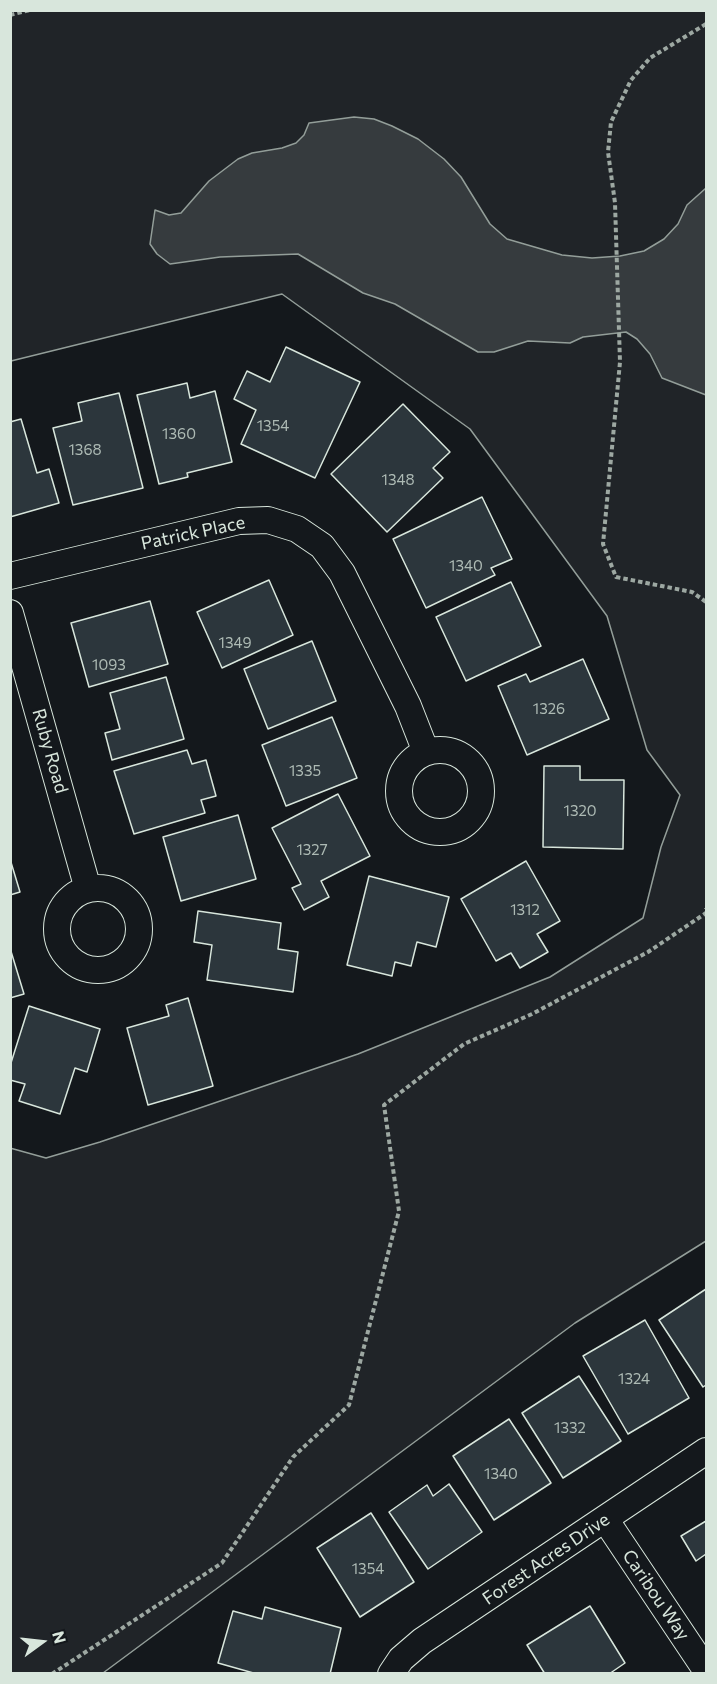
<!DOCTYPE html>
<style>
body{margin:0}
#map{position:relative;width:717px;height:1684px;overflow:hidden;background:#14181c;font-family:Commissioner,sans-serif}
canvas{display:block}
.frame{position:absolute;inset:0;border:12px solid #d8e6dc;pointer-events:none}
.north{position:absolute;left:12px;top:1612px;width:60px;height:60px;-webkit-text-stroke:4px #14181c;paint-order:stroke;rotate:75deg;font-size:16px;font-weight:700;line-height:24px;text-align:center;color:#d8e6dc}
.north::after{content:'';display:block;margin:auto;width:21px;height:27px;background:#d8e6dc;clip-path:polygon(50% 0,100% 100%,50% 72%,0 100%)}
</style>
<div id="map">
<canvas width="717" height="1684"></canvas>
<div class="frame"></div>
<div class="north">N</div>
</div>
<script>
const context = document.querySelector('canvas').getContext('2d');
context.lineJoin = 'round';
function fillPath(path, color) { context.fillStyle = color; context.fill(path, 'evenodd'); }
const shape = rows => new Path2D(rows.map(r => 'M' + r).join(''));
function stroke(path, color, width, dash) { context.strokeStyle = color; context.lineWidth = width; context.lineCap = dash ? 'butt' : 'round'; context.setLineDash(dash || []); context.stroke(path); }
function write(font, color, halo, rows, align = 'center') {
  context.font = font + ' Commissioner,sans-serif'; context.lineWidth = 4.5; context.setLineDash([]); context.textBaseline = 'middle'; context.strokeStyle = halo; context.fillStyle = color; for (const [text, x, y, turn = 0] of rows) {
    context.save(); context.translate(x, y); context.rotate((+turn || 0) * Math.PI / 180); context.textAlign = isNaN(turn) ? turn : align; if (halo) context.strokeText(text, 0, 0); context.fillText(text, 0, 0); context.restore();
  }
}
const green = shape([
 [11,11,706,11,706,1241,575,1323,103,1673,11,1673,10,1148,46,1158,100,1142,358,1054,550,977,643,918,661,847,680,795,647,750,607,616,470,429,282,294,11,361,11,11]
]);
fillPath(green, '#202428');
stroke(green, '#939e99', 1.5);
const water = shape([
 [354,117,374,119,392,126,418,139,444,159,461,177,490,224,507,239,562,255,592,258,620,256,644,251,664,239,678,224,687,205,706,188,706,395,662,378,650,354,637,339,626,332,583,337,570,343,528,341,494,352,478,352,395,304,363,293,298,254,220,257,170,264,157,254,150,244,155,210,169,215,181,213,209,181,238,159,252,153,282,148,296,143,304,135,309,123,354,117]
]);
fillPath(water, '#363b3e');
stroke(water, '#939e99', 1.5);
const building = shape([
 [286,347,360,382,315,478,241,444,256,410,234,399,247,371,270,382,286,347],
 [187,383,190,398,215,391,232,462,187,473,188,477,159,484,137,395,187,383],
 [119,393,143,488,73,505,53,428,82,421,78,403,119,393],
 [403,404,450,452,433,468,443,478,387,532,331,474,403,404],
 [21,419,37,473,49,469,59,503,10,517,10,422,21,419],
 [482,497,512,559,491,568,495,575,426,608,393,539,482,497],
 [269,580,293,635,222,668,197,612,269,580],
 [511,582,541,646,466,681,436,617,511,582],
 [150,601,168,664,89,687,71,623,150,601],
 [312,641,336,701,268,729,244,669,312,641],
 [583,659,609,719,527,755,498,686,526,674,530,682,583,659],
 [166,677,184,739,112,760,105,733,120,729,110,693,166,677],
 [332,717,357,778,286,806,262,745,332,717],
 [187,750,192,764,206,760,216,796,201,800,205,813,134,834,114,771,187,750],
 [544,766,580,766,580,780,624,780,623,849,543,847,544,766],
 [338,794,370,856,321,881,329,897,304,910,292,888,301,884,272,828,338,794],
 [238,815,256,879,181,901,163,837,238,815],
 [10,859,20,892,10,895,10,859],
 [526,861,560,921,537,934,548,952,520,968,511,953,496,961,461,899,526,861],
 [369,876,449,897,436,947,417,942,411,966,395,962,392,976,347,965,369,876],
 [198,911,281,923,278,949,298,952,293,992,207,980,212,945,194,942,198,911],
 [10,948,24,994,10,998,10,948],
 [188,998,213,1086,148,1105,127,1028,169,1016,166,1005,188,998],
 [29,1006,100,1029,87,1072,75,1068,60,1114,19,1101,25,1084,10,1080,10,1066,29,1006],
 [706,1289,706,1385,703,1387,659,1320,706,1289],
 [645,1320,689,1398,628,1434,583,1356,645,1320],
 [579,1376,621,1441,563,1478,522,1413,579,1376],
 [509,1419,551,1483,494,1520,453,1456,509,1419],
 [449,1484,482,1532,428,1569,389,1512,427,1485,433,1496,449,1484],
 [371,1513,414,1582,360,1617,317,1548,371,1513],
 [706,1521,706,1554,696,1561,681,1536,706,1521],
 [590,1606,625,1663,609,1674,545,1674,527,1645,590,1606],
 [265,1607,341,1628,330,1674,257,1674,218,1663,233,1611,262,1619,265,1607]
]);
fillPath(building, '#2c363c');
stroke(building, '#d8e6dc', 1.5);
const minor = shape([
 [10,576,239,521,268,520,297,529,322,546,342,573,408,706,426,752],
 [10,613,88,889],
 '399 791a41 41 0 1 1 82 0a41 41 0 1 1-82 0Z',
 '57 929a41 41 0 1 1 82 0a41 41 0 1 1-82 0Z',
 [605,1519,706,1670],
 [391,1674,401,1659,422,1641,706,1451]
]);
stroke(minor, '#d8e6dc', 28);
stroke(shape([
 [10,15,30,10],
 [706,24,650,58,631,80,611,122,608,152,615,203,620,362,603,544,616,577,692,592,706,602],
 [52,1674,222,1563,293,1457,349,1405,399,1211,384,1105,464,1044,532,1014,648,952,706,913,706,908]
]), '#9da8a2', 4, [4.5, 3]);
stroke(minor, '#14181c', 26);
write('15px', '#adbab4', null, [
 ["1354",273,426],
 ["1360",179,434],
 ["1368",85,450],
 ["1348",398,480],
 ["1340",466,566],
 ["1349",235,643],
 ["1093",109,665],
 ["1326",549,709],
 ["1335",305,771],
 ["1320",580,811],
 ["1327",312,850],
 ["1312",525,910],
 ["1324",634,1379],
 ["1332",570,1428],
 ["1340",501,1474],
 ["1354",368,1569]
]);
write('18px', '#d8e6dc', '#14181c', [
 ["Patrick Place",193,533,-12],
 ["Ruby Road",50,751,74],
 ["Forest Acres Drive",546,1559,-34],
 ["Caribou Way",656,1595,56]
]);
</script>
